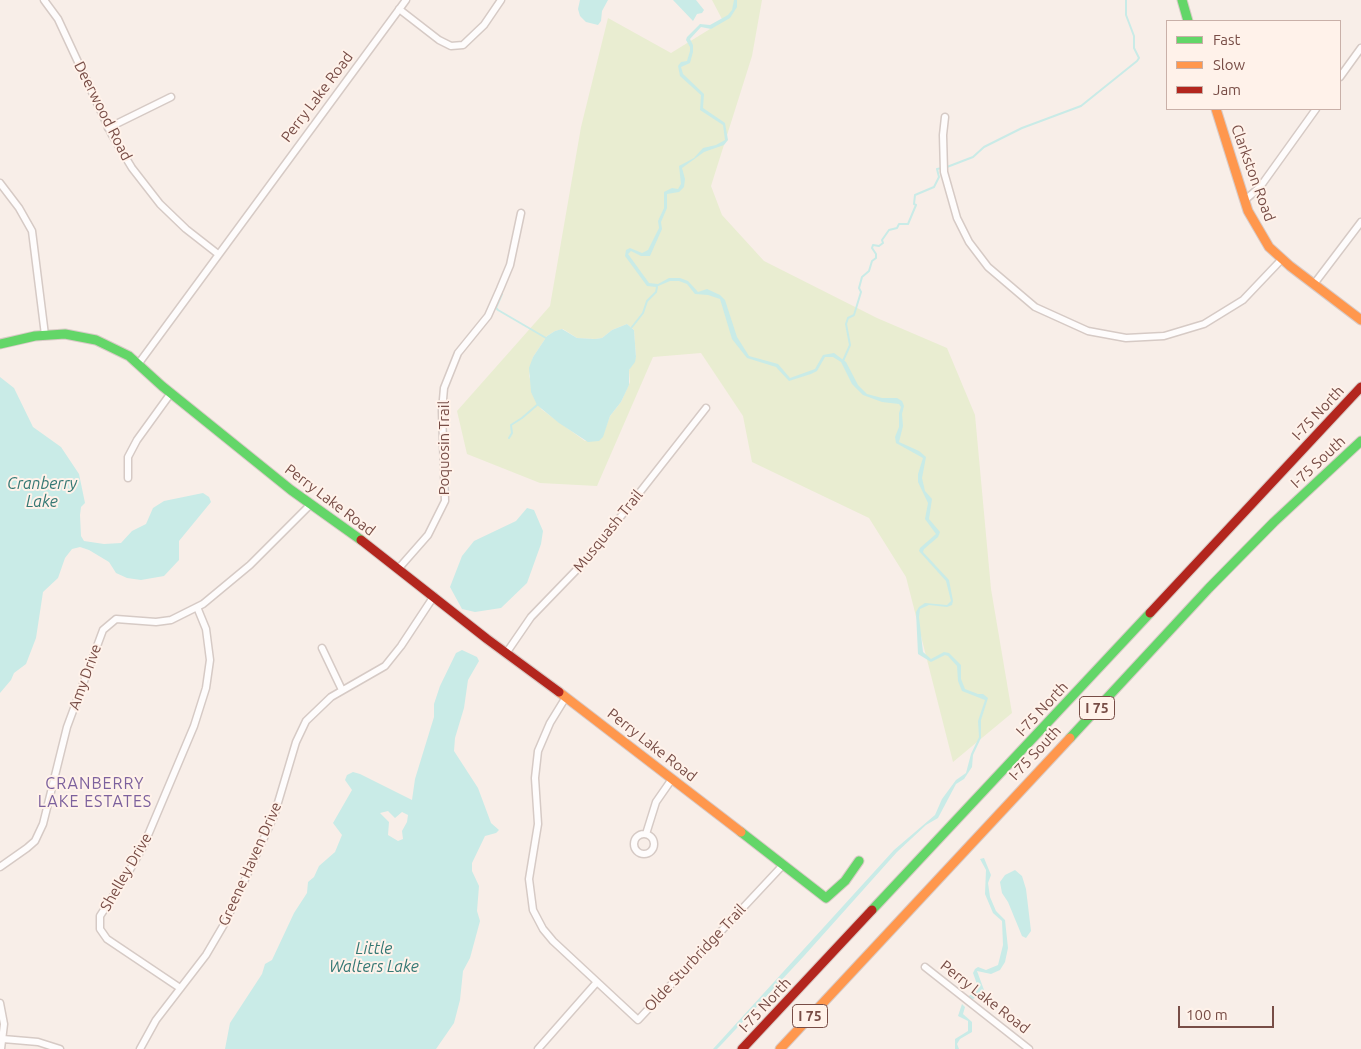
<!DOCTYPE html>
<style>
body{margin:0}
#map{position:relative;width:1361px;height:1049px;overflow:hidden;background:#f8eee8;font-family:Ubuntu,sans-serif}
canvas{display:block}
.legend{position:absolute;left:1166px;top:20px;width:175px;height:90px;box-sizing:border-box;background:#fff2ea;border:1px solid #c9b0a8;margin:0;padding:6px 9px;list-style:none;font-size:15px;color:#784d46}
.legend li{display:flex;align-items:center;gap:10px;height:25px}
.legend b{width:25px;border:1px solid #c9b0a8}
.scale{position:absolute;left:1178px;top:1006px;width:96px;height:22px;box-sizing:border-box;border:2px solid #784d46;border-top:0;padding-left:6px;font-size:15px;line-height:18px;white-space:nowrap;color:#784d46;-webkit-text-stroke:4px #fff2ea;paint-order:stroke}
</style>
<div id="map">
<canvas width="1361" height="1049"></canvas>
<ul class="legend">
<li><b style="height:6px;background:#63d668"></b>Fast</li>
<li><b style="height:6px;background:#ff974d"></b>Slow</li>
<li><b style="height:6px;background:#b3261e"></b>Jam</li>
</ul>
<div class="scale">100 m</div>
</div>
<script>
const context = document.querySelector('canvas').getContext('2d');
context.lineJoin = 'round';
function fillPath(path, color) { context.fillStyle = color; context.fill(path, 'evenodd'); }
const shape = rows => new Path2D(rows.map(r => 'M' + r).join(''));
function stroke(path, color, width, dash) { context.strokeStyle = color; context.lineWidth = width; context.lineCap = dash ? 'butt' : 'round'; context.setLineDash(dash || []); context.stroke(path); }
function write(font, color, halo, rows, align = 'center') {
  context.font = font + ' Ubuntu,sans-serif'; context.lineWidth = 4; context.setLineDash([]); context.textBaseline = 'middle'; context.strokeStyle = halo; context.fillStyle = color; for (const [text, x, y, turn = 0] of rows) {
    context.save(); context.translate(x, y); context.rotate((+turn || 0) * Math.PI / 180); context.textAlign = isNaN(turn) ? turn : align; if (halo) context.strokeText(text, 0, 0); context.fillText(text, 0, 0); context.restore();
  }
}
fillPath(shape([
 [712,0,762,0,752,56,711,186,722,215,764,261,877,318,947,348,975,415,991,589,1012,713,953,762,906,577,869,518,752,462,743,416,701,353,653,357,597,486,540,483,467,454,457,411,550,306,581,127,608,18,671,53,723,21],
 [627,324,634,330,636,357,629,370,630,382,621,402,610,416,604,432,585,441,541,409,529,376,533,357,547,336,555,331,563,329,577,338,595,339,602,338,612,330]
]), '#e9edd1');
fillPath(shape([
 [580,0,608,0,602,11,601,21,598,25,586,22,580,16,578,9],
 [673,0,696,0,704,10,702,13,697,14,693,21],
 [734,0,737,0,737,7,730,18,711,29,701,27,690,39,693,45,693,52,690,63,681,67,683,74,704,94,703,108,725,123,728,140,724,145,704,152,682,168,685,179,684,187,679,192,667,194,667,208,661,222,662,229,650,256,641,256,631,251,628,254,649,283,658,284,669,278,680,278,688,281,698,292,707,289,720,295,725,300,737,337,749,356,778,364,790,378,815,369,823,355,834,353,846,362,858,385,867,394,882,398,897,398,902,401,904,406,902,414,903,426,899,442,919,451,926,457,922,478,925,491,932,499,929,519,940,532,938,537,924,549,923,552,949,580,953,601,952,605,947,607,929,605,920,609,919,617,923,652,931,659,944,652,949,653,961,665,961,679,965,689,978,694,983,694,988,698,981,720,981,738,973,755,972,767,964,779,956,784,938,818,926,825,897,852,804,956,722,1044,717,1049,713,1049,894,850,935,815,942,799,956,780,966,773,971,754,979,737,978,721,985,700,962,691,958,681,957,666,948,656,945,655,931,662,918,654,916,612,919,607,925,603,947,605,951,601,946,581,919,551,920,548,936,534,925,519,928,503,918,482,918,474,923,458,896,443,895,437,899,427,899,413,901,407,899,404,882,402,863,395,852,384,841,362,833,357,825,357,817,371,811,374,789,381,776,367,747,358,732,339,720,299,708,295,695,294,687,284,679,281,670,281,656,287,647,286,625,256,626,250,630,248,642,253,648,250,659,228,658,221,664,208,664,192,672,188,678,189,681,184,679,166,694,158,703,148,716,145,725,140,723,125,700,110,701,95,680,76,678,66,681,62,687,61,690,51,690,47,686,40,687,37,700,24,710,25,728,15,732,10],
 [627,324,634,330,636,357,635,362,629,370,629,385,621,402,610,416,603,437,599,441,588,442,559,423,537,405,531,392,529,368,533,357,547,336,555,331,562,329,577,338,595,339,602,338,612,330],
 [0,377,14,388,33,427,61,447,79,474,85,503,81,507,80,515,81,536,84,541,104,544,121,543,132,531,146,524,153,508,164,501,203,493,209,497,211,502,179,541,179,560,164,576,141,580,127,578,116,573,109,562,89,550,80,547,72,549,65,558,58,578,43,592,36,638,26,664,14,673,11,680,0,693],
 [527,508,534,510,543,531,541,544,527,583,501,608,475,612,462,609,450,587,462,556,474,541,516,521],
 [462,650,477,657,479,661,468,680,464,708,455,738,454,751,478,788,491,823,499,830,496,833,485,836,472,863,472,871,479,886,477,911,480,921,470,958,463,971,460,1000,454,1023,436,1049,225,1049,230,1023,262,974,265,964,272,960,294,913,307,893,308,882,314,877,319,866,335,852,342,835,333,823,352,790,345,780,347,775,353,772,360,774,412,800,415,779,434,717,434,704,440,686,456,653],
 [388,811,395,818,402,812,408,815,407,822,402,831,403,839,398,841,388,835,389,822,380,813],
 [984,858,991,875,988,883,990,897,996,911,1005,920,1008,948,1005,962,1000,970,991,974,977,971,984,990,981,995,971,1000,968,997,978,987,973,973,975,969,978,967,986,970,998,965,1003,945,1002,921,993,913,985,894,986,870,980,859],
 [1015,870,1022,876,1026,889,1031,931,1026,938,1022,936,1008,902,1002,893,1000,882,1005,875],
 [962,1004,965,1007,963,1014,972,1022,972,1032,960,1039,957,1044,959,1049,955,1049,955,1039,968,1031,968,1021,958,1016]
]), '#c9ebe7');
stroke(shape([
 [947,167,973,157,984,147,1022,128,1081,106,1137,61,1139,58,1134,48,1134,36,1126,15,1126,0],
 [502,294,496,308,498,310,546,338],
 [632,327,643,313,647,301,656,292,657,287],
 [843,361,850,345,846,324,848,318,854,315,861,292,859,288,862,277,869,271,872,261,876,258,876,254,872,248,873,245,879,246,883,243,882,240,889,230,897,228,899,224,908,224,916,205,914,204,915,195,934,187,939,177,937,169,942,168],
 [509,438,512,433,511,425,522,418,537,405]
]), '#c9ebe7', 2);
const street = shape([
 [44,0,58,19,112,135,132,168,160,204,186,229,218,254],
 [399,9,439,40,451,46,463,45,484,25,501,0],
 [1340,77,1361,48],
 [945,117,943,135,944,172,957,218,969,242,988,267,1035,307,1088,331,1126,338,1164,336,1204,324,1243,300,1282,259],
 [108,128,171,97],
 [0,183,19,208,32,231,45,335],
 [1245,200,1260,187,1316,109],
 [1314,284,1361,222],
 [139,363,406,0],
 [128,478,128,457,137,440,171,393],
 [399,568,428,535,445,501,442,411,444,388,458,353,488,316,500,289,510,265,521,213],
 [322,648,342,690],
 [507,652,531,617,589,557,706,408],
 [566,697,550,723,538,751,535,778,538,824,529,879,533,910,543,929,553,941,638,1020,783,865],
 '634 844a10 10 0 1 1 20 0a10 10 0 1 1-20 0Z',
 [646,834,656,802,672,779],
 [0,867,27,848,35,841,43,824,67,727,103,630,116,619,156,622,171,620,203,604,250,565,311,504],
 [925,967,1029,1049],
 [180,988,107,939,100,929,100,916,128,873,143,847,194,726,206,688,210,660,206,629,197,607],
 [0,1003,4,1024,1,1049],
 [3,1039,38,1042,60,1049],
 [140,1049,156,1020,206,955,226,921,274,816,296,742,306,721,331,697,385,666,401,646,434,596],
 [538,1049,597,982]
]);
const fast = shape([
 [1182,0,1188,21],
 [0,344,35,336,65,334,96,340,129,356,162,386,291,490,361,540],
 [1070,738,1209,588,1274,522,1361,441],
 [741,832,826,898,845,881,859,861],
 [872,910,1150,613]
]);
const slow = shape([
 [1216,109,1248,211,1269,247,1290,266,1361,320],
 [559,692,741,832],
 [780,1049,1070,738]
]);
const jam = shape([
 [361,540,487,639,559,692],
 [1150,613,1361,387],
 [742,1049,872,910]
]);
stroke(street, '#d6cac5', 9);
stroke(fast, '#d8cac6', 11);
stroke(slow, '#d8cac6', 11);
stroke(jam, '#d8cac6', 11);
stroke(street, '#fefcfc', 6);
stroke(fast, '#63d668', 9);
stroke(slow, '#ff974d', 9);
stroke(jam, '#b3261e', 9);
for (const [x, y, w] of [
 [1097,708,35],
 [810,1016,35]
]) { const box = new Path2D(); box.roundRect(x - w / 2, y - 11.5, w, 23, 4); context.fillStyle = '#fff2ea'; context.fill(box); stroke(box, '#784d46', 1); }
write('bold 14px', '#784d46', null, [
 ["I 75",1097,708],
 ["I 75",810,1016]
]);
write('15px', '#784d46', '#fff2ea', [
 ["Perry Lake Road",317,97,-53],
 ["Deerwood Road",103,111,63],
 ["Clarkston Road",1253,173,70],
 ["I-75 North",1318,413,-47],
 ["Poquosin Trail",444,448,-90],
 ["I-75 South",1318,462,-43],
 ["Perry Lake Road",330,500,37],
 ["Musquash Trail",608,531,-51],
 ["Amy Drive",85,677,-70],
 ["I-75 North",1042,709,-47],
 ["Perry Lake Road",652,745,38],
 ["I-75 South",1035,753,-47],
 ["Greene Haven Drive",250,864,-66],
 ["Shelley Drive",126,872,-60],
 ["Olde Sturbridge Trail",695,958,-47],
 ["Perry Lake Road",985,997,38],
 ["I-75 North",765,1005,-47]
]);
write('italic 16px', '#357874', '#fff2ea', [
 ["Cranberry",42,484],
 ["Lake",42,502],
 ["Little",374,949],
 ["Walters Lake",374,967]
]);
context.letterSpacing = '1px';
write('16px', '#7c619d', '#fff2ea', [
 ["CRANBERRY",95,784],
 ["LAKE ESTATES",95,802]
]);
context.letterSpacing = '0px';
</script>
